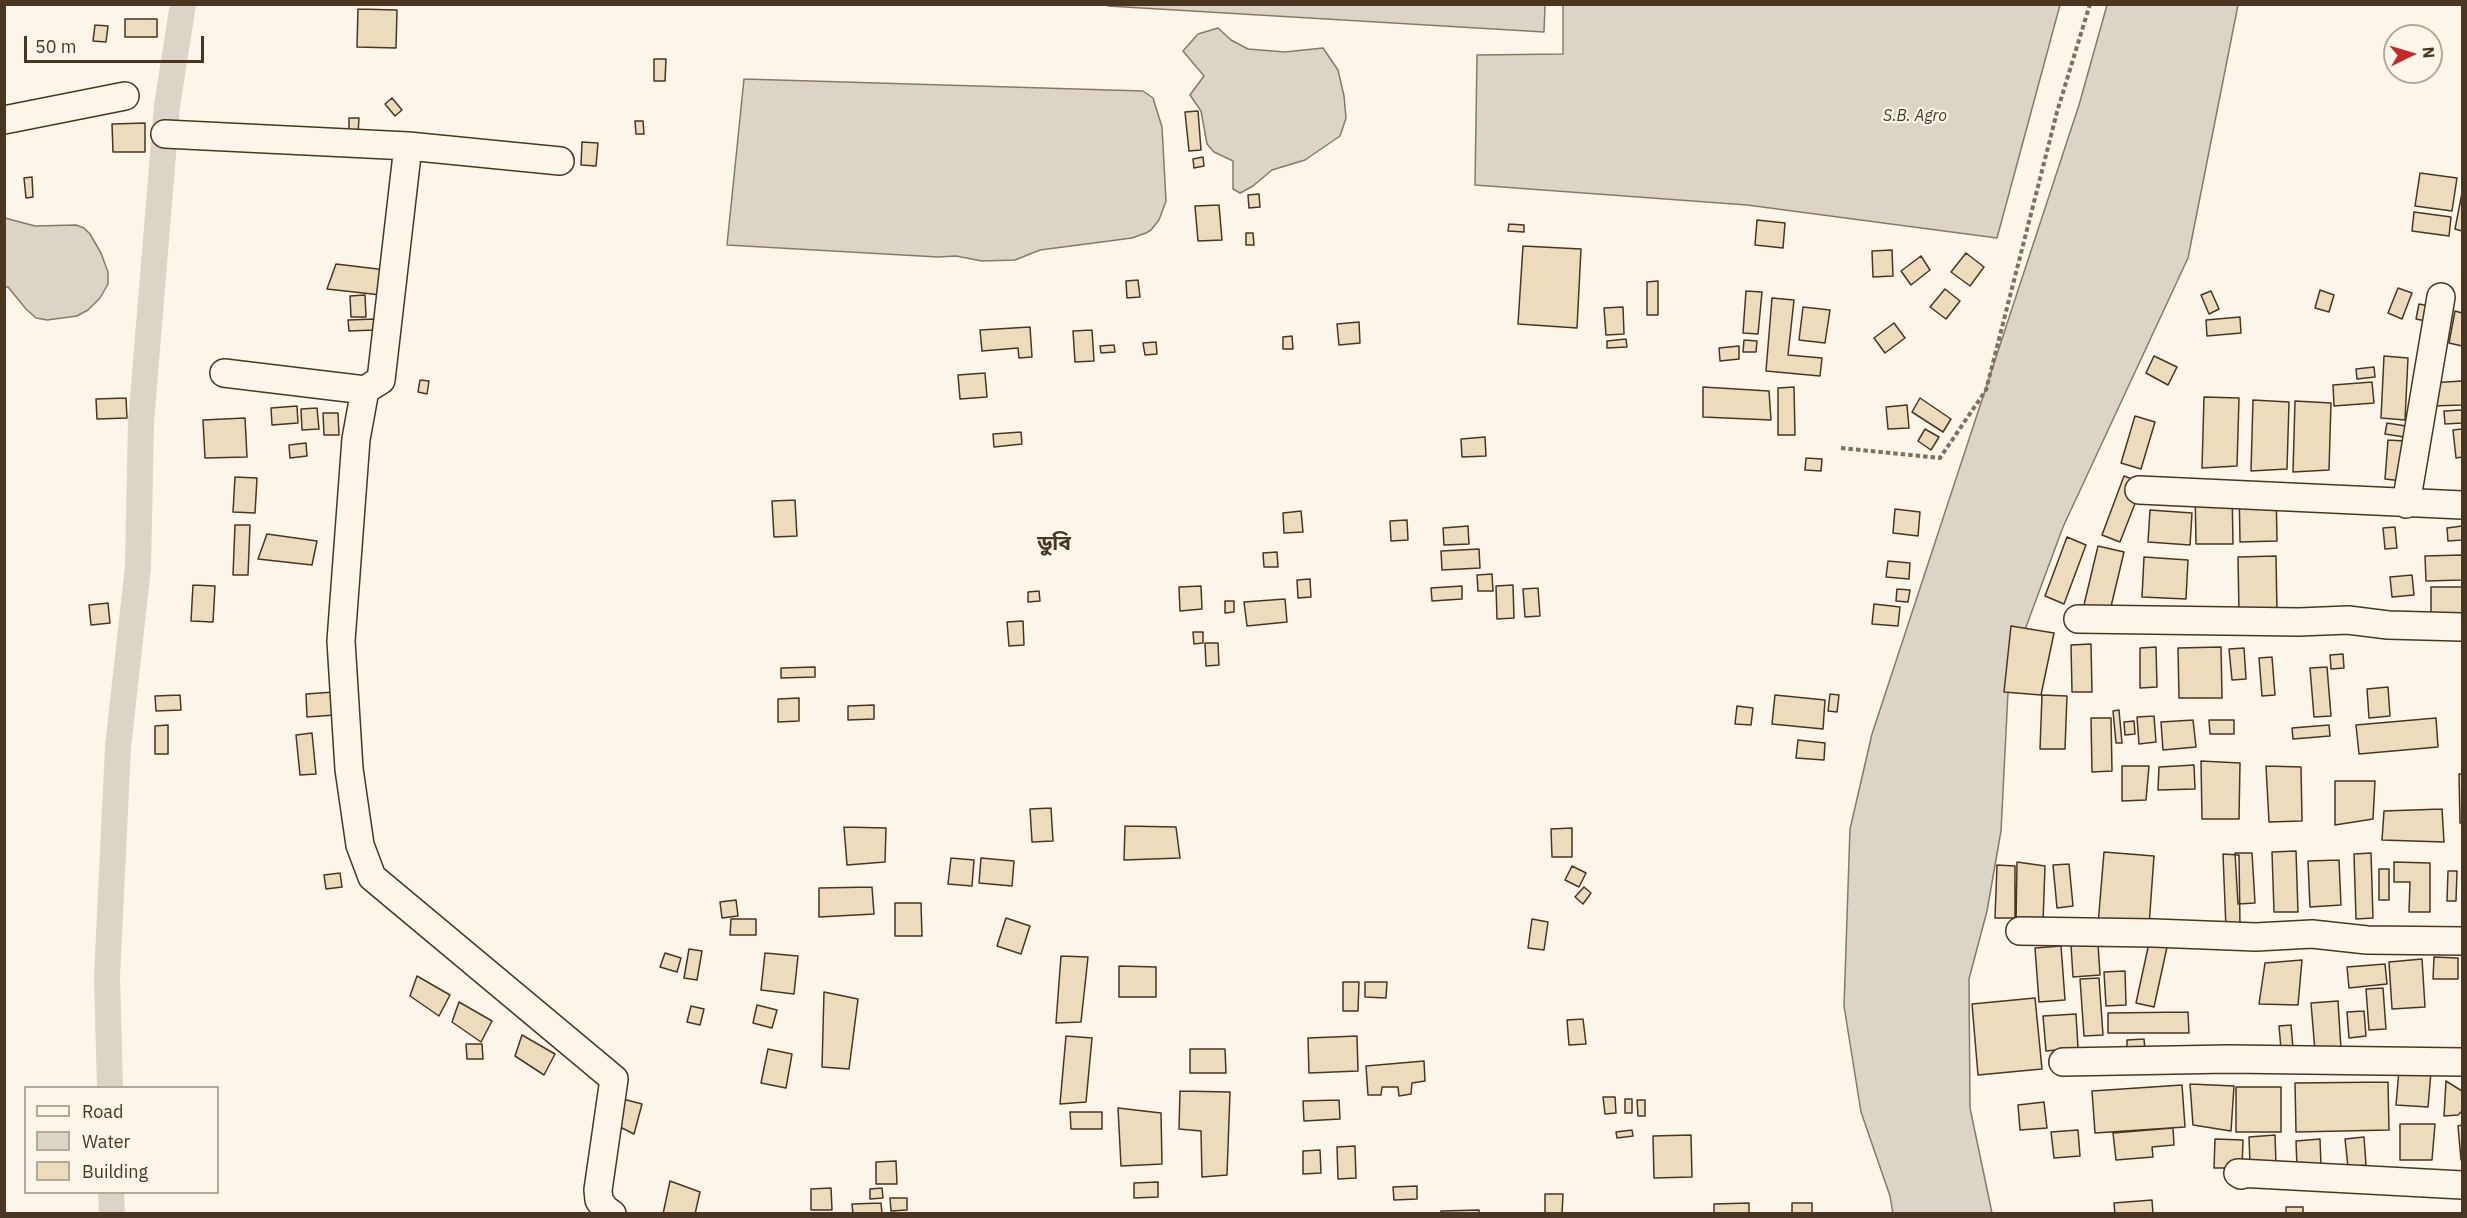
<!DOCTYPE html>
<meta charset="utf-8">
<style>
body{margin:0}
#map{position:relative;width:2467px;height:1218px;overflow:hidden;background:#fbf6e9;font-family:"IBM Plex Sans",sans-serif}
canvas{display:block}
.frame{position:absolute;inset:0;border:6px solid #4a3520;pointer-events:none}
.legend{position:absolute;left:24px;top:1086px;width:195px;height:108px;box-sizing:border-box;background:#fbf6e9;border:2px solid #b4a999;margin:0;padding:8px 10px;list-style:none;font-size:18px;color:#4a3520}
.legend li{display:flex;align-items:center;gap:12px;height:30px}
.legend b{width:30px;border:2px solid #b4a999}
.north{position:absolute;left:2383px;top:24px;width:60px;height:60px;box-sizing:border-box;background:#fbf6e9;border:2px solid #b4a999;border-radius:50%;rotate:85deg;font-size:16px;font-weight:700;line-height:24px;text-align:center;color:#4a3520}
.north::after{content:'';display:block;margin:auto;width:21px;height:27px;background:#c62828;clip-path:polygon(50% 0,100% 100%,50% 72%,0 100%)}
.scale{position:absolute;left:24px;top:36px;width:180px;height:27px;box-sizing:border-box;border:3px solid #4a3520;border-top:0;padding-left:8px;font-size:18px;line-height:21px;white-space:nowrap;color:#4a3520;-webkit-text-stroke:4px #fbf6e9;paint-order:stroke}
</style>
<div id="map">
<canvas width="2467" height="1218"></canvas>
<div class="frame"></div>
<ul class="legend">
<li><b style="height:8px;background:#fbf6e9"></b>Road</li>
<li><b style="height:16px;background:#dcd4c6"></b>Water</li>
<li><b style="height:16px;background:#ecdcbc"></b>Building</li>
</ul>
<div class="north">N</div>
<div class="scale">50 m</div>
</div>
<script>
const context = document.querySelector('canvas').getContext('2d');
context.lineJoin = 'round';
function fillPath(path, color) { context.fillStyle = color; context.fill(path, 'evenodd'); }
const shape = rows => new Path2D(rows.map(r => 'M' + r).join(''));
function stroke(path, color, width, dash) { context.strokeStyle = color; context.lineWidth = width; context.lineCap = dash ? 'butt' : 'round'; context.setLineDash(dash || []); context.stroke(path); }
function write(font, color, halo, rows, align = 'center') {
  context.font = font + ' "IBM Plex Sans","Noto Sans Bengali",sans-serif'; context.lineWidth = 4.5; context.setLineDash([]); context.textBaseline = 'middle'; context.strokeStyle = halo; context.fillStyle = color; for (const [text, x, y, turn = 0] of rows) {
    context.save(); context.translate(x, y); context.rotate((+turn || 0) * Math.PI / 180); context.textAlign = isNaN(turn) ? turn : align; if (halo) context.strokeText(text, 0, 0); context.fillText(text, 0, 0); context.restore();
  }
}
const water = shape([
 [1108,4,1545,5,1544,32,1108,6,1108,4],
 [1563,5,1563,4,2060,5,1997,238,1747,205,1475,185,1477,55,1563,54,1563,5],
 [2107,5,2238,5,2188,258,2063,527,2009,673,2001,831,1987,911,1969,979,1970,1108,1992,1213,1893,1214,1890,1196,1861,1112,1844,1006,1850,829,1872,734,2079,105,2107,5],
 [1218,28,1231,40,1248,49,1285,52,1323,48,1338,70,1344,96,1346,118,1340,136,1305,160,1272,170,1253,186,1240,193,1233,189,1233,161,1214,152,1207,144,1201,111,1190,95,1204,76,1183,51,1198,34,1218,28],
 [744,79,1143,91,1153,98,1162,127,1166,201,1159,220,1151,230,1146,233,1132,238,1040,250,1015,260,982,261,956,256,938,257,727,245,744,79],
 [5,218,35,226,76,225,84,228,90,234,101,253,108,272,108,284,100,298,88,310,77,316,47,320,36,318,26,309,8,287,5,287,5,218]
]);
fillPath(water, '#dcd4c6');
stroke(water, '#887966', 1.5);
stroke(shape([
 [110,1088,107,977,118,747,138,567,141,422,167,106,183,4],
 [111,1192,112,1214]
]), '#dcd4c6', 26);
const building = shape([
 [358,9,397,10,396,48,357,47,358,9],
 [125,19,157,19,157,37,125,37,125,19],
 [95,25,108,26,106,42,93,41,95,25],
 [654,59,666,59,665,81,654,81,654,59],
 [392,98,402,110,395,116,385,104,392,98],
 [1198,111,1201,150,1189,151,1185,112,1198,111],
 [349,118,359,118,358,134,349,134,349,118],
 [635,121,643,121,644,134,636,134,635,121],
 [145,123,145,152,113,152,112,124,145,123],
 [582,142,598,143,596,166,581,165,582,142],
 [1203,157,1204,166,1194,168,1193,159,1203,157],
 [2420,173,2457,178,2452,211,2415,206,2420,173],
 [32,177,33,197,26,198,24,178,32,177],
 [2462,193,2462,231,2455,229,2462,193],
 [1259,194,1260,207,1249,208,1248,195,1259,194],
 [1219,205,1222,240,1198,241,1195,206,1219,205],
 [2414,212,2451,217,2449,236,2412,231,2414,212],
 [1757,220,1785,223,1783,248,1755,245,1757,220],
 [1509,224,1524,225,1524,232,1508,231,1509,224],
 [1246,233,1253,233,1254,245,1246,245,1246,233],
 [1523,246,1581,249,1577,328,1518,324,1523,246],
 [1892,250,1893,276,1873,277,1872,251,1892,250],
 [1966,253,1984,267,1970,286,1951,272,1966,253],
 [1921,256,1930,270,1911,285,1901,271,1921,256],
 [336,264,386,270,381,295,327,289,336,264],
 [1138,280,1140,297,1127,298,1126,281,1138,280],
 [1658,281,1658,315,1647,315,1647,282,1658,281],
 [2398,288,2412,293,2402,319,2388,313,2398,288],
 [1945,289,1960,301,1946,319,1930,307,1945,289],
 [2320,290,2334,295,2329,312,2315,308,2320,290],
 [1746,291,1762,292,1758,334,1743,333,1746,291],
 [2211,291,2219,309,2209,314,2201,295,2211,291],
 [365,295,366,317,351,317,350,296,365,295],
 [1772,298,1794,300,1788,355,1822,358,1820,376,1766,371,1772,298],
 [2419,304,2434,307,2431,322,2416,319,2419,304],
 [1623,307,1624,334,1606,335,1604,308,1623,307],
 [1803,307,1830,310,1825,343,1799,340,1803,307],
 [2455,311,2462,313,2462,346,2449,343,2455,311],
 [2240,317,2241,333,2207,336,2206,320,2240,317],
 [375,319,375,330,349,331,348,320,375,319],
 [1359,322,1360,343,1339,345,1337,324,1359,322],
 [1894,323,1905,338,1885,353,1874,338,1894,323],
 [1030,327,1032,357,1019,358,1018,348,982,351,980,330,1030,327],
 [1092,330,1094,361,1075,362,1073,331,1092,330],
 [1292,336,1293,349,1283,349,1283,337,1292,336],
 [1626,339,1627,347,1607,348,1607,341,1626,339],
 [1744,340,1757,341,1756,352,1743,352,1744,340],
 [1156,342,1157,354,1145,355,1143,343,1156,342],
 [1114,345,1115,352,1101,353,1100,346,1114,345],
 [1739,346,1739,359,1720,361,1719,348,1739,346],
 [2154,356,2177,367,2168,385,2146,373,2154,356],
 [2384,356,2408,358,2405,420,2381,418,2384,356],
 [2374,367,2375,377,2357,379,2356,369,2374,367],
 [985,373,987,397,960,399,958,375,985,373],
 [420,380,429,381,427,394,418,392,420,380],
 [2462,381,2462,405,2431,406,2430,383,2462,381],
 [2372,382,2374,403,2334,406,2333,385,2372,382],
 [1703,387,1769,391,1771,420,1703,417,1703,387],
 [1794,387,1795,435,1778,435,1778,388,1794,387],
 [2204,397,2239,398,2237,466,2202,468,2204,397],
 [126,398,127,418,97,419,96,399,126,398],
 [1920,398,1951,419,1943,432,1912,412,1920,398],
 [2253,400,2289,402,2287,469,2251,471,2253,400],
 [2295,401,2331,403,2329,470,2293,472,2295,401],
 [1907,405,1909,428,1888,429,1886,407,1907,405],
 [297,406,298,423,272,425,271,408,297,406],
 [317,408,319,429,302,430,301,409,317,408],
 [2462,410,2462,423,2445,424,2444,411,2462,410],
 [323,413,338,413,339,435,324,435,323,413],
 [2135,416,2155,422,2141,469,2121,463,2135,416],
 [245,418,247,457,205,458,203,420,245,418],
 [2387,423,2406,426,2404,437,2385,434,2387,423],
 [1925,429,1939,437,1931,450,1918,441,1925,429],
 [2462,429,2462,457,2456,458,2453,430,2462,429],
 [1021,432,1022,444,994,447,993,434,1021,432],
 [1485,437,1486,456,1462,457,1461,439,1485,437],
 [2388,440,2405,441,2402,481,2385,479,2388,440],
 [306,443,307,456,290,458,289,445,306,443],
 [1806,458,1822,459,1821,471,1805,470,1806,458],
 [2124,476,2143,483,2120,542,2102,535,2124,476],
 [235,477,257,478,255,513,233,512,235,477],
 [2239,485,2276,485,2277,541,2240,542,2239,485],
 [2195,488,2232,488,2233,544,2196,544,2195,488],
 [795,500,797,536,774,537,772,501,795,500],
 [1895,509,1920,512,1918,536,1893,533,1895,509],
 [2150,510,2192,513,2190,545,2148,542,2150,510],
 [1301,511,1303,532,1284,533,1283,513,1301,511],
 [1407,520,1408,540,1391,541,1390,521,1407,520],
 [235,525,250,525,248,575,233,575,235,525],
 [1468,526,1469,544,1444,545,1443,528,1468,526],
 [2462,526,2462,540,2448,541,2447,528,2462,526],
 [2395,527,2397,548,2385,549,2383,528,2395,527],
 [267,534,317,541,312,565,258,559,267,534],
 [2067,537,2086,545,2064,604,2045,596,2067,537],
 [2098,546,2124,552,2109,615,2083,609,2098,546],
 [1479,549,1480,568,1442,570,1441,551,1479,549],
 [1277,552,1278,567,1264,567,1263,553,1277,552],
 [2462,555,2462,580,2426,581,2425,556,2462,555],
 [2276,556,2277,613,2239,613,2238,557,2276,556],
 [2144,557,2188,560,2186,599,2142,597,2144,557],
 [1888,561,1910,563,1909,579,1886,577,1888,561],
 [1492,574,1493,591,1478,591,1477,575,1492,574],
 [2412,575,2414,595,2392,597,2390,577,2412,575],
 [1310,579,1311,597,1298,598,1297,580,1310,579],
 [193,585,215,586,213,622,191,621,193,585],
 [1513,585,1514,618,1497,619,1496,586,1513,585],
 [1201,586,1202,609,1180,611,1179,587,1201,586],
 [1462,586,1462,599,1432,601,1431,588,1462,586],
 [2431,587,2462,587,2462,620,2431,620,2431,587],
 [1538,588,1540,616,1525,617,1523,589,1538,588],
 [1897,589,1910,590,1908,602,1896,601,1897,589],
 [1039,591,1040,601,1028,602,1028,592,1039,591],
 [1285,599,1287,622,1247,626,1244,602,1285,599],
 [1225,601,1234,601,1234,612,1225,613,1225,601],
 [108,603,110,623,91,625,89,605,108,603],
 [1874,604,1900,607,1898,626,1872,624,1874,604],
 [1023,621,1024,645,1009,646,1007,622,1023,621],
 [2011,626,2054,633,2041,695,2004,692,2011,626],
 [1193,632,1203,632,1203,643,1194,644,1193,632],
 [1205,643,1218,643,1219,665,1206,666,1205,643],
 [2091,644,2092,692,2072,692,2071,645,2091,644],
 [2156,647,2157,687,2140,688,2140,648,2156,647],
 [2221,647,2222,698,2179,698,2178,648,2221,647],
 [2244,648,2246,679,2232,680,2229,649,2244,648],
 [2343,654,2344,668,2331,669,2330,655,2343,654],
 [2272,657,2275,695,2262,696,2259,658,2272,657],
 [815,667,815,677,781,678,781,668,815,667],
 [2327,667,2331,716,2314,717,2310,668,2327,667],
 [2388,687,2390,716,2369,718,2367,689,2388,687],
 [334,692,335,715,307,717,306,694,334,692],
 [1830,694,1839,695,1837,712,1828,711,1830,694],
 [180,695,181,710,156,711,155,696,180,695],
 [1775,695,1825,700,1823,729,1772,724,1775,695],
 [2042,695,2067,696,2065,749,2040,749,2042,695],
 [799,698,799,721,778,722,778,699,799,698],
 [874,705,874,719,848,720,848,706,874,705],
 [1737,706,1753,708,1751,725,1735,724,1737,706],
 [2119,710,2122,743,2116,743,2113,711,2119,710],
 [2154,716,2156,742,2139,744,2137,717,2154,716],
 [2091,718,2111,718,2112,771,2092,772,2091,718],
 [2436,718,2438,747,2359,754,2356,725,2436,718],
 [2193,720,2196,747,2163,750,2161,722,2193,720],
 [2209,720,2234,720,2234,734,2210,734,2209,720],
 [2134,721,2135,734,2125,735,2124,722,2134,721],
 [168,725,168,754,155,754,155,726,168,725],
 [2329,725,2330,736,2293,739,2292,728,2329,725],
 [312,733,316,774,300,775,296,735,312,733],
 [1798,740,1825,743,1824,760,1796,758,1798,740],
 [2201,761,2240,763,2239,819,2202,819,2201,761],
 [2194,765,2195,789,2158,790,2159,767,2194,765],
 [2122,766,2149,766,2146,800,2122,801,2122,766],
 [2266,766,2301,767,2302,821,2269,822,2266,766],
 [2459,774,2462,774,2462,823,2460,823,2459,774],
 [2335,781,2375,781,2373,819,2335,825,2335,781],
 [1051,808,1053,841,1032,842,1030,809,1051,808],
 [2442,809,2444,842,2382,840,2384,811,2442,809],
 [1125,826,1176,827,1180,858,1124,860,1125,826],
 [844,827,886,828,885,862,847,865,844,827],
 [1572,828,1572,857,1552,857,1551,829,1572,828],
 [2296,851,2298,912,2274,912,2272,852,2296,851],
 [2104,852,2154,856,2149,926,2098,925,2104,852],
 [2235,853,2252,853,2255,903,2238,904,2235,853],
 [2371,853,2373,918,2356,919,2354,854,2371,853],
 [2223,854,2239,855,2240,926,2226,929,2223,854],
 [951,858,974,860,972,886,948,884,951,858],
 [981,858,1014,861,1012,886,979,883,981,858],
 [2339,860,2341,905,2310,907,2308,861,2339,860],
 [2017,862,2045,866,2043,922,2016,924,2017,862],
 [2394,862,2430,863,2430,912,2409,912,2410,882,2394,882,2394,862],
 [2069,864,2073,906,2057,908,2053,865,2069,864],
 [1997,865,2015,866,2015,918,1995,918,1997,865],
 [1572,866,1586,873,1579,887,1565,880,1572,866],
 [2379,869,2389,869,2389,900,2379,900,2379,869],
 [2448,871,2457,871,2456,901,2447,901,2448,871],
 [340,873,342,887,326,889,324,875,340,873],
 [872,887,874,914,819,917,819,888,872,887],
 [1584,887,1591,893,1583,904,1575,897,1584,887],
 [736,900,738,916,722,918,720,902,736,900],
 [895,903,921,903,922,936,895,936,895,903],
 [1006,918,1030,926,1021,954,997,946,1006,918],
 [731,919,756,919,756,935,730,935,731,919],
 [1532,919,1548,922,1544,950,1528,948,1532,919],
 [2149,943,2167,947,2154,1007,2136,1003,2149,943],
 [2098,944,2100,975,2073,977,2071,945,2098,944],
 [2061,946,2065,1000,2039,1002,2035,948,2061,946],
 [689,949,702,951,697,980,684,978,689,949],
 [665,953,681,958,677,972,660,967,665,953],
 [765,953,798,956,794,994,761,990,765,953],
 [1061,956,1088,957,1081,1022,1056,1023,1061,956],
 [2434,957,2458,958,2458,979,2433,979,2434,957],
 [2422,959,2425,1007,2392,1009,2389,962,2422,959],
 [2302,960,2298,1005,2259,1004,2265,963,2302,960],
 [2385,964,2387,984,2349,988,2347,967,2385,964],
 [1119,966,1156,967,1156,997,1119,997,1119,966],
 [2125,971,2126,1005,2106,1006,2104,972,2125,971],
 [417,976,450,995,439,1016,410,996,417,976],
 [2099,978,2103,1035,2084,1036,2080,979,2099,978],
 [1343,982,1359,982,1358,1011,1343,1011,1343,982],
 [1365,982,1387,982,1386,998,1365,997,1365,982],
 [2383,988,2386,1029,2369,1030,2366,989,2383,988],
 [824,992,858,999,849,1069,822,1067,824,992],
 [2035,998,2042,1069,1978,1075,1972,1004,2035,998],
 [2338,1001,2341,1049,2315,1051,2311,1003,2338,1001],
 [459,1002,492,1021,481,1042,452,1022,459,1002],
 [757,1005,777,1010,772,1028,753,1023,757,1005],
 [691,1006,704,1009,700,1025,687,1022,691,1006],
 [2364,1011,2366,1036,2349,1038,2347,1012,2364,1011],
 [2188,1012,2189,1033,2108,1033,2108,1013,2188,1012],
 [2076,1014,2078,1048,2046,1051,2043,1016,2076,1014],
 [1583,1019,1586,1044,1569,1045,1567,1020,1583,1019],
 [2291,1025,2293,1048,2281,1049,2279,1026,2291,1025],
 [522,1035,555,1054,544,1075,515,1056,522,1035],
 [1066,1036,1092,1038,1086,1102,1060,1104,1066,1036],
 [1357,1036,1358,1071,1309,1073,1308,1038,1357,1036],
 [2144,1039,2145,1050,2127,1051,2127,1040,2144,1039],
 [466,1044,482,1044,483,1059,467,1059,466,1044],
 [768,1049,792,1054,786,1088,761,1083,768,1049],
 [1190,1049,1225,1049,1226,1073,1190,1073,1190,1049],
 [1424,1061,1425,1081,1412,1083,1411,1094,1399,1096,1398,1087,1382,1087,1381,1095,1368,1095,1366,1066,1424,1061],
 [2399,1070,2431,1072,2428,1107,2396,1105,2399,1070],
 [2446,1081,2462,1091,2462,1111,2458,1115,2444,1116,2446,1081],
 [2388,1082,2389,1130,2296,1132,2295,1083,2388,1082],
 [2190,1084,2234,1086,2231,1131,2193,1125,2190,1084],
 [2182,1085,2185,1127,2095,1133,2092,1091,2182,1085],
 [2236,1087,2281,1087,2281,1132,2236,1132,2236,1087],
 [1180,1091,1230,1092,1227,1175,1202,1177,1201,1131,1179,1129,1180,1091],
 [1603,1097,1615,1097,1616,1113,1605,1114,1603,1097],
 [619,1098,642,1104,634,1134,614,1124,619,1098],
 [1625,1099,1632,1099,1632,1113,1625,1113,1625,1099],
 [1339,1100,1340,1119,1304,1121,1303,1101,1339,1100],
 [1637,1100,1645,1100,1645,1116,1638,1116,1637,1100],
 [2044,1102,2047,1128,2020,1130,2018,1105,2044,1102],
 [1118,1108,1161,1113,1162,1164,1121,1166,1118,1108],
 [1070,1112,1102,1112,1102,1129,1071,1129,1070,1112],
 [2400,1124,2435,1124,2432,1160,2400,1160,2400,1124],
 [2462,1125,2462,1160,2461,1160,2458,1126,2462,1125],
 [2173,1128,2174,1145,2152,1147,2153,1157,2116,1160,2113,1133,2173,1128],
 [1632,1130,1633,1136,1617,1138,1616,1132,1632,1130],
 [2078,1130,2080,1156,2054,1158,2051,1132,2078,1130],
 [1691,1135,1692,1177,1654,1178,1653,1136,1691,1135],
 [2275,1135,2276,1164,2250,1165,2249,1137,2275,1135],
 [2364,1137,2366,1165,2348,1167,2345,1139,2364,1137],
 [2215,1139,2243,1140,2242,1168,2214,1168,2215,1139],
 [2320,1139,2321,1166,2297,1168,2296,1141,2320,1139],
 [1355,1146,1356,1178,1338,1179,1337,1147,1355,1146],
 [1320,1150,1321,1173,1303,1174,1303,1151,1320,1150],
 [896,1161,897,1184,876,1184,876,1162,896,1161],
 [670,1181,700,1192,695,1214,663,1214,670,1181],
 [1158,1182,1158,1197,1134,1198,1134,1183,1158,1182],
 [1417,1186,1417,1199,1394,1200,1393,1187,1417,1186],
 [831,1188,832,1210,811,1210,811,1189,831,1188],
 [882,1188,883,1198,870,1199,870,1189,882,1188],
 [1545,1194,1563,1194,1562,1214,1545,1214,1545,1194],
 [890,1198,907,1198,907,1210,891,1211,890,1198],
 [2152,1200,2153,1214,2115,1214,2114,1203,2152,1200],
 [881,1203,882,1214,853,1214,852,1204,881,1203],
 [1749,1203,1749,1214,1714,1214,1714,1204,1749,1203],
 [1792,1203,1812,1203,1812,1213,1792,1214,1792,1203],
 [2286,1207,2303,1207,2303,1214,2286,1214,2286,1207],
 [1479,1210,1479,1214,1441,1214,1441,1211,1479,1210]
]);
fillPath(building, '#ecdcbc');
stroke(building, '#4a3520', 1.5);
const minor = shape([
 [4,120,125,96],
 [165,134,408,146,560,161],
 [224,373,365,390,381,380,408,146],
 [365,390,356,439,341,641,349,769,360,845,372,877,614,1079,598,1190,599,1200,605,1209,612,1214],
 [2139,490,2462,505],
 [2406,504,2441,297],
 [2078,619,2299,622,2348,620,2388,625,2462,627],
 [2020,931,2154,933,2256,937,2312,934,2367,940,2462,941],
 [2063,1062,2229,1059,2462,1062],
 [2241,1175,2238,1173,2462,1185]
]);
stroke(minor, '#4a3520', 30);
stroke(shape([
 [1841,448,1940,458,1986,390,2057,112,2090,4]
]), '#7f6f5c', 4, [4.5, 3]);
stroke(minor, '#fbf6e9', 27);
write('italic 16px', '#4a3520', '#fbf6e9', [
 ["S.B. Agro",1915,116]
]);
write('bold 21px', '#4a3520', '#fbf6e9', [
 ["ডুবি",1054,544]
]);
</script>
